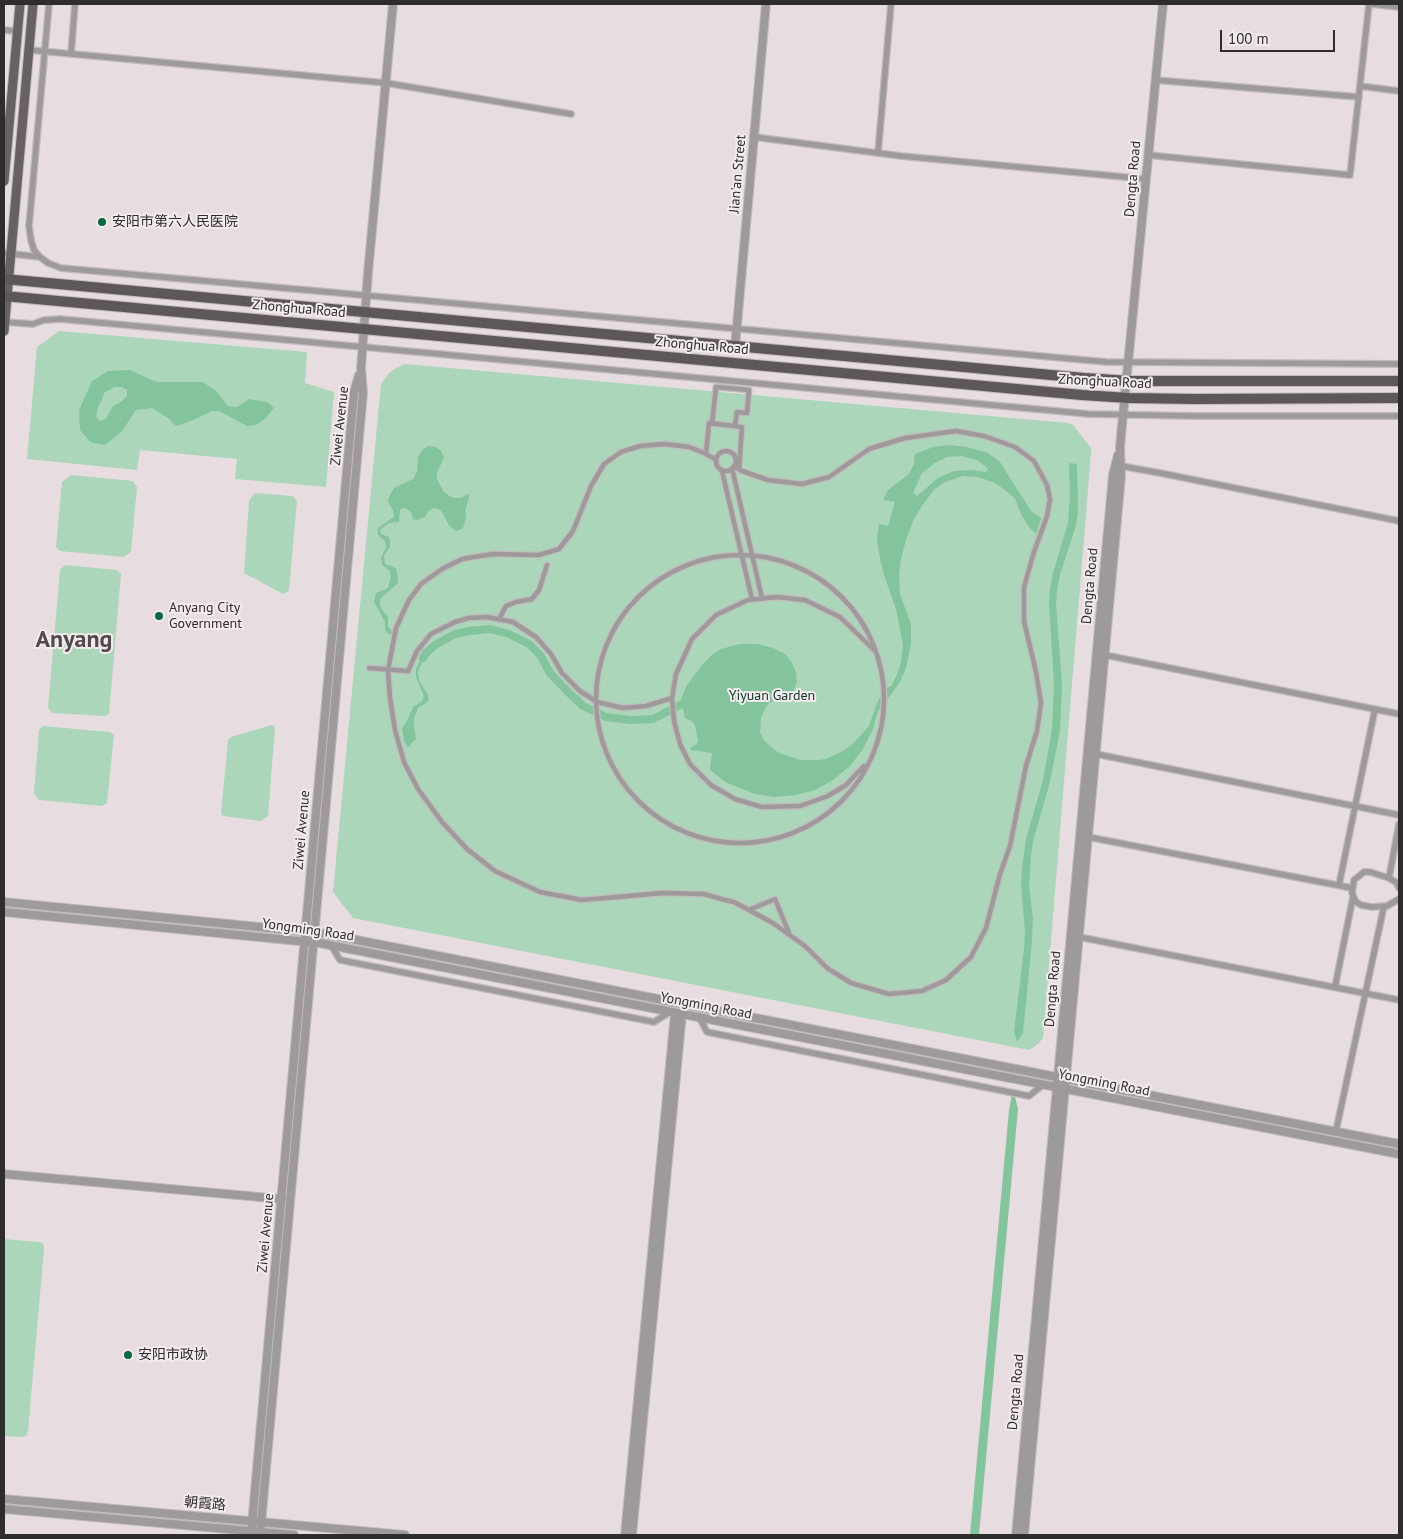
<!DOCTYPE html>
<meta charset="utf-8">
<style>
body{margin:0}
#map{position:relative;width:1403px;height:1539px;overflow:hidden;background:#e7dde0;font-family:"PT Sans",sans-serif}
canvas{display:block}
.frame{position:absolute;inset:0;border:5px solid #2f2c2d;pointer-events:none}
.scale{position:absolute;left:1220px;top:30px;width:115px;height:22px;box-sizing:border-box;border:2px solid #2f2c2d;border-top:0;padding-left:6px;font-size:15px;line-height:18px;white-space:nowrap;color:#2f2c2d;-webkit-text-stroke:4px #f4ebee;paint-order:stroke}
</style>
<div id="map">
<canvas width="1403" height="1539"></canvas>
<div class="frame"></div>
<div class="scale">100 m</div>
</div>
<script>
const context = document.querySelector('canvas').getContext('2d');
context.lineJoin = 'round';
function fillPath(path, color) { context.fillStyle = color; context.fill(path, 'evenodd'); }
const shape = rows => new Path2D(rows.map(r => 'M' + r).join(''));
function stroke(path, color, width, dash) { context.strokeStyle = color; context.lineWidth = width; context.lineCap = dash ? 'butt' : 'round'; context.setLineDash(dash || []); context.stroke(path); }
function write(font, color, halo, rows, align = 'center') {
  context.font = font + ' "PT Sans","Noto Sans SC",sans-serif'; context.lineWidth = 4; context.setLineDash([]); context.textBaseline = 'middle'; context.strokeStyle = halo; context.fillStyle = color; for (const [text, x, y, turn = 0] of rows) {
    context.save(); context.translate(x, y); context.rotate((+turn || 0) * Math.PI / 180); context.textAlign = isNaN(turn) ? turn : align; if (halo) context.strokeText(text, 0, 0); context.fillText(text, 0, 0); context.restore();
  }
}
fillPath(shape([
 [59,331,307,352,305,383,334,392,326,487,235,479,237,459,140,450,137,470,27,459,37,347],
 [405,364,1068,423,1073,425,1091,448,1091,453,1043,1038,1038,1044,1029,1050,353,918,333,892,381,384,389,373,396,368],
 [71,475,133,481,137,487,131,552,123,557,60,551,56,547,62,482],
 [255,493,293,496,297,501,289,591,283,594,244,573,249,501],
 [65,565,117,570,121,574,109,714,105,716,52,713,48,708,60,570],
 [272,725,275,728,268,816,261,821,223,816,221,813,228,740,231,737],
 [43,726,110,732,114,735,107,803,102,806,39,800,34,793,39,730],
 [4,1239,39,1242,43,1243,44,1249,28,1431,27,1435,23,1437,4,1436]
]), '#abd6ba');
fillPath(shape([
 [130,370,156,382,203,382,216,391,228,406,237,407,249,399,267,402,274,408,265,419,256,425,247,426,219,411,212,411,191,421,176,426,168,418,152,408,136,410,122,431,105,445,90,442,80,430,79,410,92,381,108,371],
 [114,387,122,387,127,390,127,396,121,402,113,406,106,419,100,421,96,417,98,407,102,400,104,393],
 [949,445,967,447,988,453,1000,462,1031,511,1041,518,1036,534,1029,527,1022,516,1015,499,1009,493,995,483,978,477,963,476,945,482,934,490,924,503,914,519,906,540,901,559,899,576,900,594,911,624,911,644,906,668,900,682,887,700,886,688,891,686,897,675,901,662,903,645,896,609,885,578,880,559,877,538,879,524,888,526,895,502,883,500,888,490,909,474,914,464,915,454,933,447],
 [962,456,979,461,988,469,986,472,971,470,954,471,938,478,917,496,913,493,922,473,935,463,947,457],
 [429,446,436,447,441,451,444,457,437,473,437,479,443,491,449,496,455,498,461,498,468,494,469,495,469,499,465,510,466,515,465,522,463,528,457,531,454,530,449,525,441,510,434,508,428,511,425,517,416,520,413,519,411,512,405,508,400,509,399,522,389,523,380,530,381,534,389,537,390,541,390,547,384,555,385,564,396,568,398,578,398,583,380,599,380,606,385,614,388,616,388,627,392,631,392,634,389,634,385,630,385,622,374,602,376,593,388,588,391,576,389,570,382,565,381,558,386,547,385,541,378,535,378,528,394,517,393,510,388,502,389,497,394,488,413,479,417,472,418,457,423,449],
 [1069,463,1077,464,1078,511,1076,525,1060,575,1057,590,1056,604,1062,684,1060,730,1050,782,1033,841,1031,856,1029,885,1033,920,1032,942,1023,1033,1017,1042,1014,1032,1024,949,1025,930,1021,885,1022,868,1026,839,1043,780,1052,729,1054,684,1049,604,1050,589,1053,573,1068,523,1070,494],
 [740,644,758,644,773,648,785,654,791,661,796,672,797,682,791,697,787,699,772,701,768,704,761,717,760,732,763,739,770,746,779,753,801,760,818,760,826,759,843,751,853,744,869,726,877,703,881,696,882,706,878,711,873,729,863,749,850,766,833,780,815,790,796,795,775,797,755,794,727,783,710,770,712,753,691,750,690,748,697,744,698,740,695,726,693,722,685,718,681,699,687,685,702,665,713,654,721,649],
 [420,657,423,660,418,671,419,680,428,695,429,700,426,703,418,708,414,718,414,726,416,739,408,747,404,741,402,728,406,723,413,707,422,701,424,696,416,677,416,669,420,661,419,659],
 [1013,1088,1018,1109,979,1535,970,1535,1009,1110]
]), '#84c49c');
stroke(shape([
 [423,658,426,653,435,645,455,634,469,631,490,629,509,634,529,644,540,655,550,673,568,692,583,706,606,717,630,720,653,719,682,704]
]), '#84c49c', 8);
const pedestrian = shape([
 [712,424,716,387,749,390,747,413,737,412,735,426],
 '716 461a10 10 0 1 1 20 0a10 10 0 1 1-20 0Z',
 [706,454,709,423,742,427,739,469],
 [715,459,704,453,689,447,665,444,640,446,621,452,604,464,591,486,573,531,559,549,539,555,493,554,462,559,442,569,421,584,409,600,396,628,388,670,390,698,395,730,404,762,418,789,442,822,467,849,495,871,540,892,582,900,663,893,704,894,725,900,734,902,773,923,805,946,827,968,851,983,889,994,922,991,946,980,971,957,986,928,1000,874,1010,846,1026,766,1037,731,1041,703,1036,672,1024,621,1024,587,1034,552,1047,516,1050,499,1047,485,1034,461,1015,447,984,436,956,431,905,438,869,449,829,477,802,484,768,480,742,471,734,466],
 [732,468,762,598],
 [722,471,752,599],
 '596 699a144 144 0 1 1 288 0a144 144 0 1 1-288 0Z',
 [499,619,506,606,516,602,532,599,539,590,547,565],
 [369,668,408,671,417,651,431,634,455,622,469,618,487,617,513,622,536,637,551,654,562,673,580,691,597,702,623,708,646,706,672,698],
 [864,766,846,785,828,796,800,806,762,807,735,799,711,785,690,764,680,744,674,721,672,698,676,674,692,639,716,615,748,600,777,597,805,600,840,617,874,650],
 [749,910,775,899,789,933]
]);
const minor = shape([
 [1371,4,1399,7],
 [4,30,17,31],
 [29,50,386,83,571,114],
 [71,54,75,4],
 [1155,80,1359,97],
 [1360,86,1399,91],
 [754,137,901,156,1146,179],
 [878,153,891,4],
 [1148,155,1350,175,1369,4],
 [4,253,40,257,48,263,61,268,1107,362,1399,364],
 [40,257,34,250,31,240,29,226,49,4],
 [4,322,33,324,44,320,60,319,1089,414,1194,416,1399,416],
 [1121,466,1160,473,1399,521],
 [1105,655,1399,714],
 [1096,754,1399,815],
 [1088,837,1352,888],
 [1389,878,1399,824],
 [1339,885,1375,709],
 [1399,888,1397,883,1389,878,1370,872,1364,872,1354,880,1352,893,1356,902,1361,905,1372,907,1387,906,1399,899],
 [1079,937,1399,1000],
 [331,945,340,960,654,1022,670,1012],
 [1335,987,1353,897],
 [699,1017,707,1032,1029,1096,1044,1084],
 [1336,1131,1384,906]
]);
const tertiary = shape([
 [735,347,766,4],
 [4,902,321,933,1399,1144],
 [4,912,319,943,1399,1154],
 [4,1174,282,1199],
 [4,1499,405,1535],
 [4,1509,294,1535],
 [251,1535,354,392,359,375],
 [260,1535,363,393,361,368,368,273,393,4],
 [625,1535,675,1013],
 [632,1535,682,1014],
 [1016,1535,1113,475,1118,455],
 [1024,1535,1121,476,1120,446,1163,4]
]);
const primary = shape([
 [4,181,20,4],
 [4,331,33,4]
]);
const trunk = shape([
 [4,279,1084,378,1130,381,1399,381],
 [4,296,1082,395,1129,398,1194,399,1399,398]
]);
stroke(pedestrian, '#c2babc', 7);
stroke(minor, '#c2babc', 8);
stroke(tertiary, '#c2babc', 10);
stroke(primary, '#c2babc', 11);
stroke(trunk, '#c2babc', 12);
stroke(pedestrian, '#9e9a9c', 4.5);
stroke(minor, '#9e9a9c', 5.5);
stroke(tertiary, '#9e9a9c', 8);
stroke(primary, '#686163', 9);
stroke(trunk, '#5e5759', 10);
for (const [x, y, r, color] of [
 [102,222,5,"#07693e"],
 [159,616,5,"#07693e"],
 [128,1355,5,"#07693e"]
]) { const dot = new Path2D(); dot.arc(x, y, r, 0, 2 * Math.PI); context.fillStyle = color; context.fill(dot); stroke(dot, '#f4ebee', 2); }
write('14px', '#2f2c2d', '#f4ebee', [
 ["Jian'an Street",738,174,-85],
 ["Dengta Road",1133,179,-85],
 ["Zhonghua Road",299,309,5],
 ["Zhonghua Road",702,346,5],
 ["Zhonghua Road",1105,382,3],
 ["Ziwei Avenue",340,426,-84],
 ["Dengta Road",1090,586,-85],
 ["Ziwei Avenue",302,830,-85],
 ["Yongming Road",308,930,8],
 ["Dengta Road",1053,989,-85],
 ["Yongming Road",706,1006,11],
 ["Yongming Road",1104,1083,11],
 ["Ziwei Avenue",266,1233,-85],
 ["Dengta Road",1016,1392,-85],
 ["朝霞路",205,1504,5]
]);
write('14px', '#2f2c2d', '#f4ebee', [
 ["安阳市第六人民医院",112,222],
 ["Anyang City",169,608],
 ["Government",169,624],
 ["安阳市政协",138,1355]
], 'left');
write('14px', '#073b22', '#f4ebee', [
 ["Yiyuan Garden",772,696]
]);
write('bold 24px', '#51494c', '#f4ebee', [
 ["Anyang",74,640]
]);
</script>
